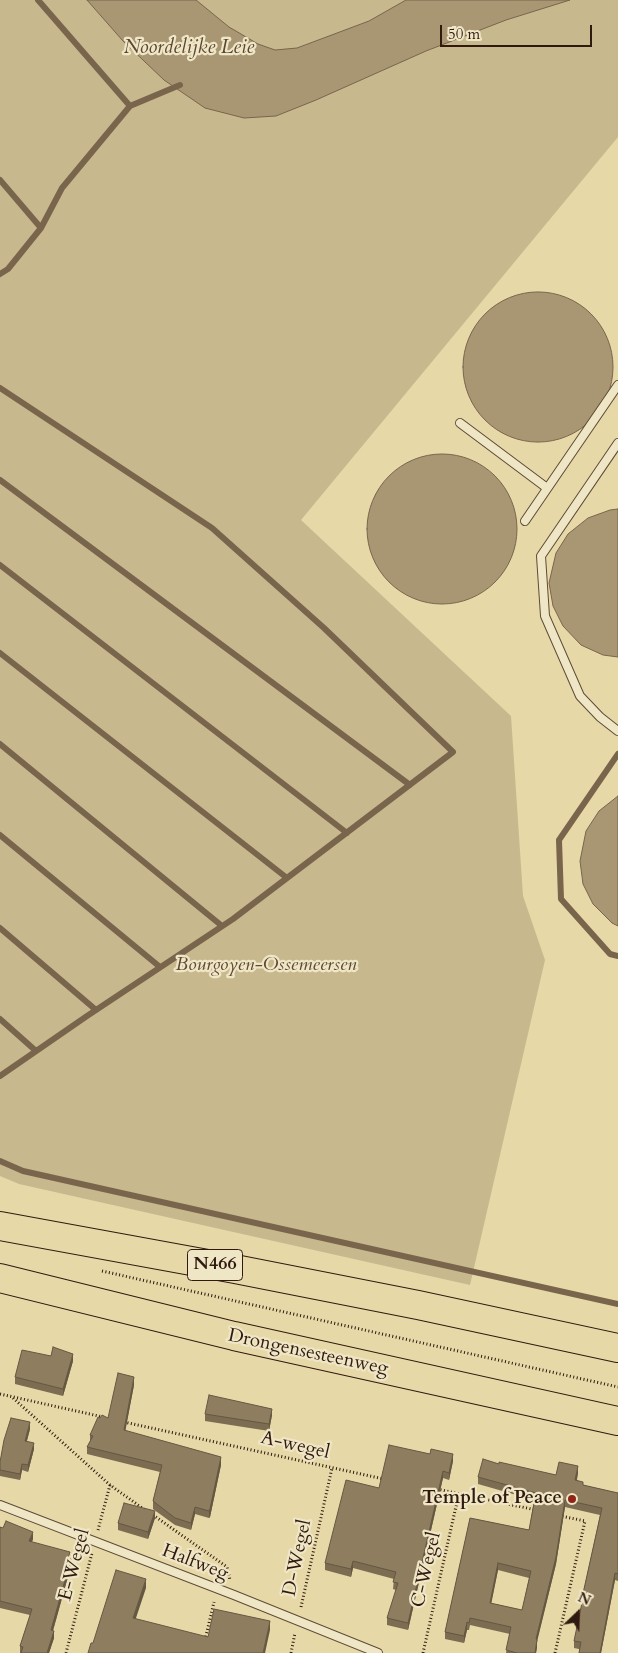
<!DOCTYPE html>
<style>
body{margin:0}
#map{position:relative;width:618px;height:1653px;overflow:hidden;background:#e7d8a7;font-family:Cardo,serif}
canvas{display:block}
.north{position:absolute;left:553px;top:1588px;width:50px;height:50px;-webkit-text-stroke:4px #efe6c6;paint-order:stroke;rotate:24deg;font-size:14px;font-weight:700;line-height:20px;text-align:center;color:#301a10}
.north::after{content:'';display:block;margin:auto;width:18px;height:22px;background:#301a10;clip-path:polygon(50% 0,100% 100%,50% 72%,0 100%)}
.scale{position:absolute;left:440px;top:25px;width:152px;height:22px;box-sizing:border-box;border:2px solid #301a10;border-top:0;padding-left:6px;font-size:15px;line-height:18px;white-space:nowrap;color:#301a10;-webkit-text-stroke:4px #efe6c6;paint-order:stroke}
</style>
<div id="map">
<canvas width="618" height="1653"></canvas>
<div class="north">N</div>
<div class="scale">50 m</div>
</div>
<script>
const context = document.querySelector('canvas').getContext('2d');
context.lineJoin = 'round';
function fillPath(path, color) { context.fillStyle = color; context.fill(path, 'evenodd'); }
const shape = rows => new Path2D(rows.map(r => 'M' + r).join(''));
function stroke(path, color, width, dash) { context.strokeStyle = color; context.lineWidth = width; context.lineCap = dash ? 'butt' : 'round'; context.setLineDash(dash || []); context.stroke(path); }
function write(font, color, halo, rows, align = 'center') {
  context.font = font + ' Cardo,serif'; context.lineWidth = 4.5; context.setLineDash([]); context.textBaseline = 'middle'; context.strokeStyle = halo; context.fillStyle = color; for (const [text, x, y, turn = 0] of rows) {
    context.save(); context.translate(x, y); context.rotate((+turn || 0) * Math.PI / 180); context.textAlign = isNaN(turn) ? turn : align; if (halo) context.strokeText(text, 0, 0); context.fillText(text, 0, 0); context.restore();
  }
}
fillPath(shape([
 [0,0,618,0,618,137,301,520,511,716,523,896,545,960,470,1285,19,1184,0,1176]
]), '#c8b88d');
const water = shape([
 [87,0,196,0,229,27,258,44,275,50,297,48,369,21,406,0,570,0,506,20,426,51,316,100,276,116,244,118,205,108,164,80,123,41,87,0],
 '463 367a75 75 0 1 1 150 0a75 75 0 1 1-150 0Z',
 '367 529a75 75 0 1 1 150 0a75 75 0 1 1-150 0Z',
 [618,509,618,657,603,655,581,645,563,626,553,606,549,583,556,553,568,534,588,518,610,510,618,509],
 [618,796,618,926,612,923,593,904,583,884,580,861,586,831,599,811,618,796]
]);
fillPath(water, '#a99774');
stroke(water, '#79654c', 1);
stroke(shape([
 [38,0,130,106],
 [0,180,41,228],
 [0,274,8,269,41,228,62,188,130,106,180,85],
 [0,388,212,528,324,628,453,752,233,919,87,1016,0,1076],
 [0,480,410,785],
 [0,565,347,833],
 [0,653,287,878],
 [0,744,222,926],
 [618,754,559,840,561,899,610,954,618,956],
 [0,835,160,967],
 [0,928,96,1010],
 [0,1019,36,1051],
 [0,1161,23,1171,618,1304]
]), '#79654c', 6);
const lane = shape([
 [460,423,547,488],
 [618,443,541,556,545,616,580,696,600,717,618,731],
 [525,521,618,385],
 [0,1505,234,1595,378,1653]
]);
const highway = shape([
 [0,1226,235,1269,418,1305,618,1348],
 [0,1278,234,1336,618,1421]
]);
stroke(lane, '#5e4a36', 10);
stroke(highway, '#301a10', 30);
stroke(shape([
 [102,1271,618,1387],
 [0,1394,103,1417],
 [13,1398,110,1485,145,1510],
 [124,1422,384,1479],
 [437,1489,536,1510],
 [153,1515,227,1567,230,1580],
 [98,1530,110,1485],
 [301,1607,332,1468],
 [205,1640,214,1602],
 [66,1653,92,1553],
 [291,1653,295,1633],
 [423,1653,459,1493],
 [555,1653,585,1521,561,1516]
]), '#301a10', 3, [1, 2.5]);
stroke(lane, '#efe6c6', 8);
stroke(highway, '#e7d8a7', 28);
fillPath(shape([
 [73,1361,63,1396,15,1384,15,1377],
 [134,1385,125,1431,221,1465,210,1517,209,1518,195,1514,191,1530,175,1525,153,1509,153,1501,160,1472,87,1454,87,1447,90,1441,90,1435,100,1418,108,1418],
 [205,1414,272,1415,269,1431,205,1421],
 [30,1429,27,1441,34,1449,28,1472,22,1470,20,1480,0,1476,0,1462],
 [430,1454,453,1461,449,1480,443,1478,408,1630,387,1625,387,1618,396,1590,393,1589,394,1579,353,1568,351,1577,325,1570,325,1563,379,1488],
 [499,1464,556,1475,578,1473,577,1480,583,1485,618,1493,618,1581,615,1580,601,1653,579,1653,579,1649,574,1648,574,1641,582,1605,582,1598,600,1515,565,1507,556,1564,537,1640,537,1647,536,1653,506,1653,510,1634,470,1625,469,1630,467,1630,464,1643,445,1639,445,1632,470,1518,529,1530,534,1500,478,1484,478,1477],
 [498,1570,529,1578,522,1610,491,1603],
 [155,1518,148,1539,118,1530,118,1523],
 [0,1527,33,1539,32,1542,70,1558,71,1566,53,1631,54,1638,49,1653,20,1653,20,1646,30,1615,0,1608]
]), '#7b6c52');
fillPath(shape([
 [73,1354,73,1361,63,1396,63,1389],
 [134,1377,134,1385,124,1438,124,1430],
 [272,1409,272,1415,269,1431,269,1424],
 [30,1422,30,1429,25,1447,25,1441],
 [34,1443,34,1449,28,1472,28,1465],
 [453,1454,453,1461,449,1480,449,1473],
 [221,1457,221,1465,210,1517,209,1518,209,1511],
 [22,1464,22,1470,20,1480,20,1474],
 [578,1466,578,1473,575,1487,575,1480],
 [443,1471,443,1478,408,1630,408,1623],
 [565,1500,565,1507,556,1564,536,1646,536,1639],
 [195,1507,195,1514,191,1530,191,1523],
 [155,1511,155,1518,148,1539,148,1532],
 [33,1532,33,1539,29,1548,29,1541],
 [71,1559,71,1566,51,1637,51,1630],
 [353,1561,353,1568,351,1577,351,1569],
 [498,1563,498,1570,490,1610,490,1603],
 [615,1573,615,1580,601,1653,600,1653],
 [146,1579,146,1588,133,1627,133,1618],
 [270,1621,270,1630,265,1653,263,1653],
 [467,1622,467,1630,464,1643,464,1636],
 [54,1631,54,1638,49,1653,47,1653],
 [537,1640,537,1647,536,1653,535,1653]
]), '#645842');
const building = shape([
 [53,1347,73,1354,63,1389,15,1377,22,1350,51,1356,53,1347],
 [118,1373,134,1377,124,1430,221,1457,210,1509,209,1511,195,1507,191,1523,175,1518,153,1501,162,1465,87,1447,93,1436,90,1435,98,1417,100,1418,102,1415,108,1418,118,1373],
 [209,1395,272,1409,269,1424,205,1414,209,1395],
 [11,1418,30,1422,25,1441,34,1443,28,1465,22,1464,20,1474,0,1470,0,1462,4,1440,11,1418],
 [389,1445,430,1454,431,1449,453,1454,449,1473,443,1471,408,1623,387,1618,398,1583,393,1582,396,1572,353,1561,351,1569,325,1563,346,1480,379,1488,389,1445],
 [483,1459,499,1464,499,1462,556,1475,559,1462,578,1466,575,1480,583,1482,583,1485,618,1493,618,1574,615,1573,600,1653,579,1653,581,1642,574,1641,583,1598,582,1598,602,1508,565,1500,556,1557,536,1639,537,1640,535,1653,517,1653,506,1650,511,1627,470,1618,469,1623,467,1622,464,1636,445,1632,470,1518,529,1530,536,1493,478,1477,483,1459],
 [498,1563,531,1571,522,1610,490,1603,498,1563],
 [124,1503,155,1511,148,1532,118,1523,124,1503],
 [6,1521,33,1532,29,1541,70,1552,68,1558,71,1559,51,1630,54,1631,47,1653,21,1653,23,1647,20,1646,32,1609,0,1601,0,1527,3,1528,6,1521],
 [116,1570,146,1579,133,1618,208,1637,214,1609,270,1621,263,1653,88,1653,91,1643,93,1643,116,1570]
]);
fillPath(building, '#8f7d5f');
stroke(building, '#645842', 1);
for (const [x, y, r, color] of [
 [572,1499,5,"#8f2418"]
]) { const dot = new Path2D(); dot.arc(x, y, r, 0, 2 * Math.PI); context.fillStyle = color; context.fill(dot); stroke(dot, '#efe6c6', 2); }
for (const [x, y, w] of [
 [215,1265,55]
]) { const box = new Path2D(); box.roundRect(x - w / 2, y - 15.5, w, 31, 4); context.fillStyle = '#efe6c6'; context.fill(box); stroke(box, '#301a10', 1); }
write('bold 18px', '#301a10', null, [
 ["N466",215,1265]
]);
write('italic 19px', '#5e4936', '#efe6c6', [
 ["Bourgoyen-Ossemeersen",266,966]
]);
write('19px', '#301a10', '#efe6c6', [
 ["Drongensesteenweg",308,1353,12],
 ["A-wegel",295,1446,13],
 ["D-Wegel",298,1558,-78],
 ["Halfweg",195,1563,21],
 ["E-Wegel",75,1565,-75],
 ["C-Wegel",427,1570,-77]
]);
write('bold 19px', '#301a10', '#efe6c6', [
 ["Temple of Peace",562,1499]
], 'right');
write('italic 20px', '#5a4633', '#efe6c6', [
 ["Noordelijke Leie",189,48]
]);
</script>
